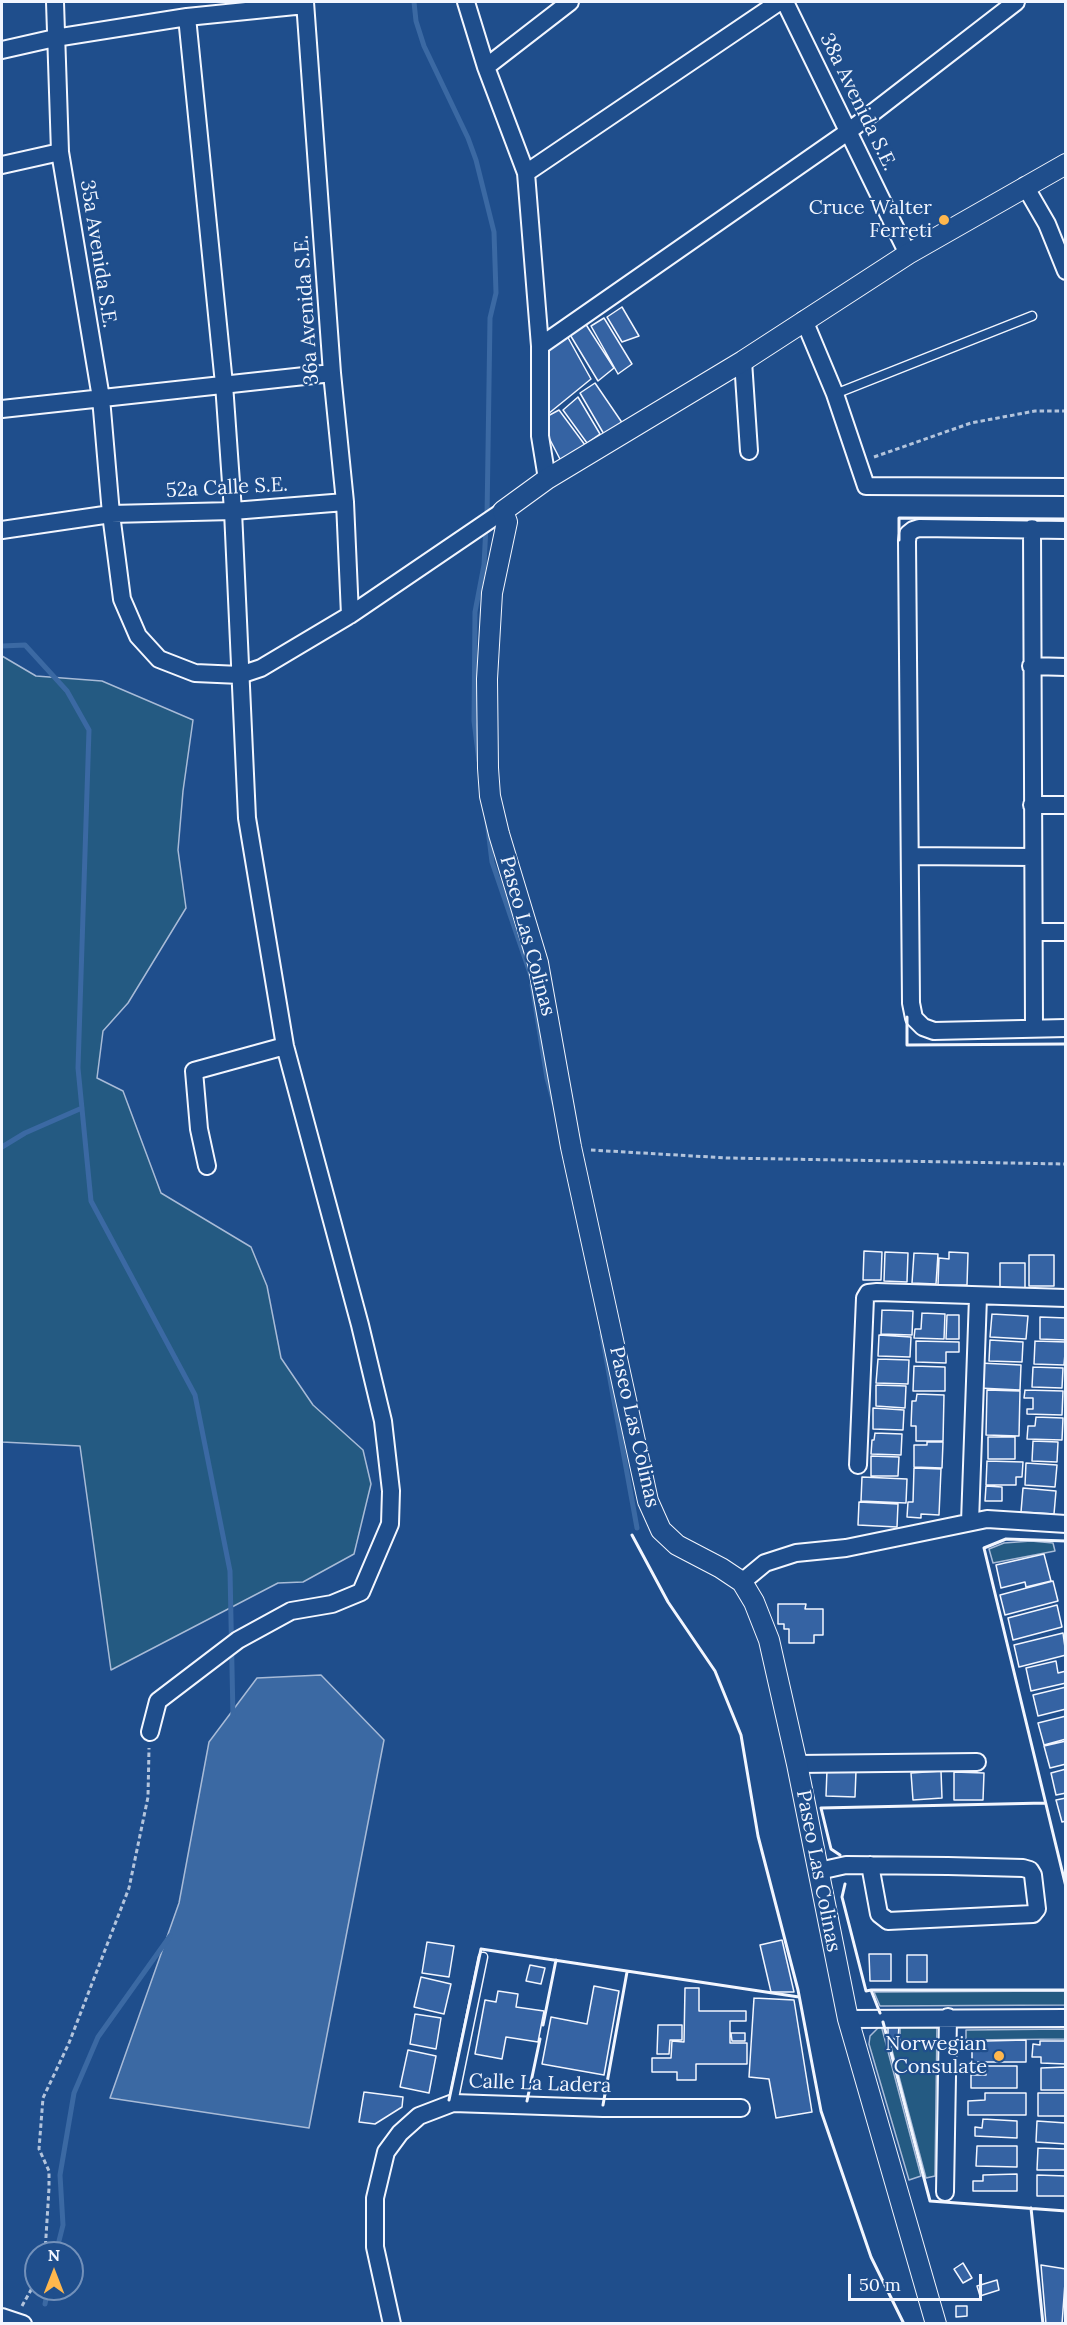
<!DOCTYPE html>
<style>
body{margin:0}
#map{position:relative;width:1067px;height:2325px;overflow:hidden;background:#1f4e8c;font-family:Lora,serif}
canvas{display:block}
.frame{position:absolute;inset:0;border:3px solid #f2f6ff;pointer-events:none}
.north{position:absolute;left:24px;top:2241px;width:60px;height:60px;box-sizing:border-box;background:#1f4e8c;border:2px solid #7391ba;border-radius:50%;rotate:0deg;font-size:16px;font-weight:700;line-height:24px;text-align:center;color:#f2f6ff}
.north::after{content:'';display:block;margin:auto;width:21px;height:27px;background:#ffb74d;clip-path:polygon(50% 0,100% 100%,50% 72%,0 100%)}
.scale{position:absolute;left:848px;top:2274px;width:134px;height:27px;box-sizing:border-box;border:3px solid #f2f6ff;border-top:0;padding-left:8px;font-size:18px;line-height:21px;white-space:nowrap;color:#f2f6ff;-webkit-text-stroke:4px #1f4e8c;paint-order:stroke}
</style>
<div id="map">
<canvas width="1067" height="2325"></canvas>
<div class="frame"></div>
<div class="north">N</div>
<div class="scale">50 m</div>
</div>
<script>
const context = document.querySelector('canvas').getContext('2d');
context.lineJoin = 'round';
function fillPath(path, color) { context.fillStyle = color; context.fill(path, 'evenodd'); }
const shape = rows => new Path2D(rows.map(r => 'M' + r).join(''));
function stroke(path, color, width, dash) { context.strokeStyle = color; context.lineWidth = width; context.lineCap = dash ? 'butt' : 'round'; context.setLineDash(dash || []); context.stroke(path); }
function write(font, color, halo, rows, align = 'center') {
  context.font = font + ' Lora,serif'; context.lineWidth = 4.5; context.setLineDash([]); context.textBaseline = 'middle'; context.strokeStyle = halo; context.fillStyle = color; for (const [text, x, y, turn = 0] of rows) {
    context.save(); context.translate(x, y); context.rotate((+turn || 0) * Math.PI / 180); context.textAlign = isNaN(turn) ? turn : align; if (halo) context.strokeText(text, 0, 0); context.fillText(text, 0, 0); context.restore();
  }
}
const green = shape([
 [2,656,36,676,102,681,193,720,183,791,178,850,186,908,128,1003,103,1031,97,1078,123,1091,161,1193,251,1247,267,1286,281,1358,313,1405,363,1450,371,1484,354,1554,303,1582,278,1583,111,1670,80,1446,2,1442,2,656],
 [1031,1541,1053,1543,1055,1551,993,1563,989,1549,1004,1543,1031,1541],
 [1065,1991,1065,2005,880,2006,874,1992,1065,1991],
 [881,2025,921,2176,909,2180,869,2044,870,2036,881,2025],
 [937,2025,935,2176,926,2178,889,2039,900,2040,900,2026,937,2025],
 [1065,2029,1065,2039,966,2040,966,2030,1065,2029]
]);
fillPath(green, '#245a82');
stroke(green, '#a8bbd7', 1.5);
const water = shape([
 [321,1675,384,1740,309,2128,110,2098,179,1903,209,1742,257,1678,321,1675]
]);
fillPath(water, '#3b69a3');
stroke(water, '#a8bbd7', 1.5);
stroke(shape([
 [414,2,416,21,424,46,468,138,476,160,494,232,496,293,490,318,487,517],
 [2,646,25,645,67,691,89,730,78,1068,91,1201,195,1395,230,1571,233,1717],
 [479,761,474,721,475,612,484,565,486,526],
 [487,821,492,862,531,976],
 [532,985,547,1078,554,1103],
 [2,1147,25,1133,82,1108],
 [602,1335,637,1528],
 [56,2253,63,2225,60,2175,74,2093,98,2037,170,1936],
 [45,2304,48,2289]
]), '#3b69a3', 5);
const building = shape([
 [622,307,639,336,622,342,607,317,622,307],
 [604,318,632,364,618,374,591,326,604,318],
 [585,323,614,368,598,381,569,333,585,323],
 [566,334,591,379,548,414,545,348,566,334],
 [595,383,623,424,605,436,580,393,595,383],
 [578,397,600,434,587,443,563,410,578,397],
 [559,410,585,445,562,463,546,432,546,417,559,410],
 [864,1251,882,1252,881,1280,863,1280,864,1251],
 [885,1252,908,1253,907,1282,884,1281,885,1252],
 [949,1252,968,1253,967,1285,938,1285,939,1258,949,1259,949,1252],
 [914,1253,938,1254,936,1284,912,1283,914,1253],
 [1029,1255,1054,1255,1054,1286,1029,1286,1029,1255],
 [1000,1263,1025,1263,1025,1292,1000,1292,1000,1263],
 [882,1310,913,1311,912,1335,881,1334,882,1310],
 [922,1313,945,1314,944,1339,914,1338,915,1329,921,1329,922,1313],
 [992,1314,1028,1316,1026,1339,990,1337,992,1314],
 [947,1315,959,1315,959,1339,946,1339,947,1315],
 [1040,1317,1066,1318,1066,1340,1040,1339,1040,1317],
 [879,1335,911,1337,910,1357,878,1356,879,1335],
 [990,1340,1023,1342,1022,1362,989,1361,990,1340],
 [916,1341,959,1342,959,1352,946,1352,946,1363,916,1362,916,1341],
 [1035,1341,1066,1342,1064,1365,1034,1364,1035,1341],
 [878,1359,909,1360,908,1384,876,1383,878,1359],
 [980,1363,1021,1365,1020,1390,979,1388,980,1363],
 [914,1366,945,1367,945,1391,913,1391,914,1366],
 [1033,1367,1063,1368,1062,1388,1032,1387,1033,1367],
 [876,1385,906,1386,905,1408,876,1406,876,1385],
 [987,1390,1020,1391,1019,1436,986,1435,987,1390],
 [1025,1390,1063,1391,1062,1415,1027,1414,1027,1409,1033,1409,1033,1398,1024,1398,1025,1390],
 [917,1394,944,1395,943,1441,916,1441,916,1426,911,1426,912,1401,916,1401,917,1394],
 [873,1408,904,1410,903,1430,873,1429,873,1408],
 [1036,1417,1063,1418,1062,1440,1027,1439,1028,1426,1035,1426,1036,1417],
 [875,1433,902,1434,901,1455,871,1454,872,1440,874,1440,875,1433],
 [988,1437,1015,1437,1015,1459,988,1459,988,1437],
 [1033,1441,1058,1442,1057,1462,1032,1461,1033,1441],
 [927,1442,943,1442,942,1468,914,1467,914,1445,927,1445,927,1442],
 [871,1456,899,1457,898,1476,871,1476,871,1456],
 [987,1461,1023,1462,1022,1477,1016,1477,1016,1485,986,1485,987,1461],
 [1026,1463,1057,1465,1055,1487,1025,1485,1026,1463],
 [914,1468,941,1469,939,1515,921,1514,921,1518,907,1517,908,1502,913,1502,914,1468],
 [862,1477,907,1479,906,1503,861,1501,862,1477],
 [986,1486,1002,1487,1002,1501,985,1501,986,1486],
 [1023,1488,1056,1491,1054,1514,1021,1512,1023,1488],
 [859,1502,898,1504,897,1527,858,1525,859,1502],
 [1044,1554,1051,1581,1026,1587,1025,1582,1001,1588,996,1565,1044,1554],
 [1053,1581,1058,1601,1005,1615,1000,1595,1053,1581],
 [778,1604,806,1604,805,1609,823,1609,823,1635,814,1635,814,1643,789,1643,789,1629,784,1629,784,1624,778,1624,778,1604],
 [1057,1605,1062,1627,1013,1640,1008,1618,1057,1605],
 [1063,1633,1066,1655,1019,1667,1014,1645,1063,1633],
 [1056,1661,1058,1673,1066,1671,1066,1683,1031,1691,1026,1668,1056,1661],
 [1066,1687,1066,1709,1038,1716,1033,1695,1066,1687],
 [1066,1716,1066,1739,1044,1745,1038,1723,1066,1716],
 [1066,1741,1066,1764,1050,1768,1044,1746,1066,1741],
 [1066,1769,1066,1793,1056,1795,1051,1773,1066,1769],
 [827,1770,856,1771,855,1797,826,1796,827,1770],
 [941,1771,942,1798,913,1800,911,1773,941,1771],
 [954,1772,984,1773,983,1800,954,1800,954,1772],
 [1066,1798,1066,1821,1062,1822,1056,1800,1066,1798],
 [782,1940,794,1992,771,1992,760,1945,782,1940],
 [427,1942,454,1946,449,1977,422,1973,427,1942],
 [869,1954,891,1954,891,1981,870,1981,869,1954],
 [907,1955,927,1955,927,1982,907,1982,907,1955],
 [530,1965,545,1968,541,1984,526,1981,530,1965],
 [421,1977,451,1984,444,2014,414,2007,421,1977],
 [594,1986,619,1991,604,2075,542,2064,551,2017,587,2024,594,1986],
 [685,1988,699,1988,699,2011,746,2011,746,2021,730,2021,730,2043,747,2043,747,2064,696,2064,696,2080,677,2080,677,2072,652,2072,652,2058,671,2058,672,2041,684,2042,685,1988],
 [498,1991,518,1994,516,2007,544,2011,538,2042,506,2037,502,2059,475,2054,485,2000,496,2002,498,1991],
 [754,1998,794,2000,812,2112,776,2118,769,2079,749,2077,754,1998],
 [415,2014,441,2018,436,2049,410,2044,415,2014],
 [658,2025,682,2025,682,2040,670,2040,669,2054,657,2054,658,2025],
 [888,2026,899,2026,898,2039,888,2038,888,2026],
 [731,2033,745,2033,745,2041,732,2041,731,2033],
 [1026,2040,1026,2062,972,2062,972,2051,986,2051,986,2041,1026,2040],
 [1040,2041,1066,2041,1066,2064,1041,2063,1041,2057,1032,2057,1033,2044,1040,2045,1040,2041],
 [408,2050,436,2056,429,2093,400,2087,408,2050],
 [986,2066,1017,2066,1017,2088,971,2088,971,2075,986,2075,986,2066],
 [1066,2067,1066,2090,1041,2090,1041,2068,1066,2067],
 [364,2092,403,2097,402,2107,375,2124,359,2122,364,2092],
 [985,2093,1026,2093,1026,2115,968,2115,968,2101,985,2100,985,2093],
 [1038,2093,1066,2093,1066,2116,1038,2116,1038,2093],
 [983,2119,1017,2121,1017,2138,975,2136,975,2127,982,2128,983,2119],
 [1037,2121,1066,2123,1066,2144,1036,2142,1037,2121],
 [977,2146,1017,2146,1017,2167,976,2166,977,2146],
 [1038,2148,1066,2149,1066,2170,1037,2170,1038,2148],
 [1017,2174,1017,2191,973,2191,973,2181,983,2181,983,2175,1017,2174],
 [1037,2175,1066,2176,1066,2196,1037,2196,1037,2175],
 [963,2263,972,2278,963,2283,954,2269,963,2263],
 [1041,2265,1066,2269,1062,2324,1046,2324,1041,2265],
 [997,2280,999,2290,980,2296,977,2286,997,2280],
 [956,2306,967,2306,967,2316,956,2317,956,2306]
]);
fillPath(building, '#3563a3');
stroke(building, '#f2f6ff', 1.5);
const service = shape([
 [835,394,1032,316],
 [453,2103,483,1957]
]);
const minor = shape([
 [55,2,60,152,101,398,111,514,122,599,138,636,159,659,195,673,240,675,261,668,350,615,503,511],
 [305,2,332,373,345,502,350,615],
 [466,2,486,67,526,173,540,346,540,436,547,479],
 [785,2,908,254],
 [2,50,55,38,187,17,305,5],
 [486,67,570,2],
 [2,165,60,152],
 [526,173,779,2],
 [1025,186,1047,224,1066,271],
 [804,320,835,394,866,486,1066,487],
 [540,346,849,131,1016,2],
 [743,361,749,451],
 [2,409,332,373],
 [1032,528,1034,1028],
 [2,530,111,514,233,511,345,502],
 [1066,530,919,528,913,530,908,534,907,541,911,1003,914,1018,923,1027,934,1031,1066,1028],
 [1031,666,1066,667],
 [1032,805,1066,805],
 [911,856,1033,857],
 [1034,932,1066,932],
 [207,1166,199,1129,194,1071,285,1046],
 [858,1465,865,1298,868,1293,877,1292,1066,1298],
 [970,1522,978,1297],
 [742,1582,765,1563,796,1553,846,1548,987,1519,1066,1524],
 [150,1732,158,1701,238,1640,291,1611,332,1604,361,1592,390,1524,391,1491,383,1421,360,1325,285,1046,247,818,233,511,224,384,187,17],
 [797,1764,977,1762],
 [819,1871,846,1865,948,1866,1023,1868,1030,1870,1033,1875,1037,1909,1033,1914,888,1921,879,1914,870,1865],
 [848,2019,1066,2018],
 [945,2192,948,2017],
 [2,2317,23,2324],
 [392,2324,375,2247,375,2198,386,2152,400,2133,419,2116,453,2103,603,2108,741,2108]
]);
const tertiary = shape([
 [936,2324,848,2019,797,1764,769,1640,754,1602,742,1582,721,1568,677,1545,661,1530,648,1501,571,1147,538,963,499,834,490,796,488,768,487,679,492,593,507,522,503,511,547,479,743,361,908,254,1066,164]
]);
stroke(service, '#f2f6ff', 11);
stroke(minor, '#f2f6ff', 20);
stroke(tertiary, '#f2f6ff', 22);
stroke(shape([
 [874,457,971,423,1035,411,1066,411],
 [591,1150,727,1158,1066,1164],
 [45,2253,49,2188,49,2171,39,2149,43,2098,69,2043,129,1888,148,1797,149,1748],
 [22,2306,36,2281]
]), '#b3c4dc', 3, [4.5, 3]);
stroke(service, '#1f4e8c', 8);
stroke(minor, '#1f4e8c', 16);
stroke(tertiary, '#1f4e8c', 20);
stroke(shape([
 [899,540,899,518,1066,519],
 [907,1017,907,1045,1066,1044],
 [632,1535,668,1602,715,1671,741,1735,758,1836,798,1990,821,2111,871,2257,904,2324],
 [1066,1541,1006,1539,984,1548,1066,1887],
 [840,1855,831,1849,821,1808,1045,1803],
 [845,1884,842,1897,866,1991,871,1990],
 [880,2013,871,1990,1066,1990],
 [883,2022,930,2201,1066,2211],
 [543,2025,556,1960],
 [449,2100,481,1949,799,1997],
 [527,2101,540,2039],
 [603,2105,627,1972],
 [1031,2208,1043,2324]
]), '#f2f6ff', 3);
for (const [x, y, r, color] of [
 [944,220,6,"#ffb74d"],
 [999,2056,6,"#ffb74d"]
]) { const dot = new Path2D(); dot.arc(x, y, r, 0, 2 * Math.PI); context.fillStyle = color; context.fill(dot); stroke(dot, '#1f4e8c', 2); }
write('20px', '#f2f6ff', '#1f4e8c', [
 ["38a Avenida S.E.",858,102,64],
 ["35a Avenida S.E.",98,254,81],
 ["36a Avenida S.E.",307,310,-94],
 ["52a Calle S.E.",227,488,-3],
 ["Paseo Las Colinas",527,936,75],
 ["Paseo Las Colinas",634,1427,77],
 ["Paseo Las Colinas",818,1871,79],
 ["Calle La Ladera",540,2084,2]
]);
write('20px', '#f2f6ff', '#1f4e8c', [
 ["Cruce Walter",932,208],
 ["Ferreti",932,231],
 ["Norwegian",987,2044],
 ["Consulate",987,2067]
], 'right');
</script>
